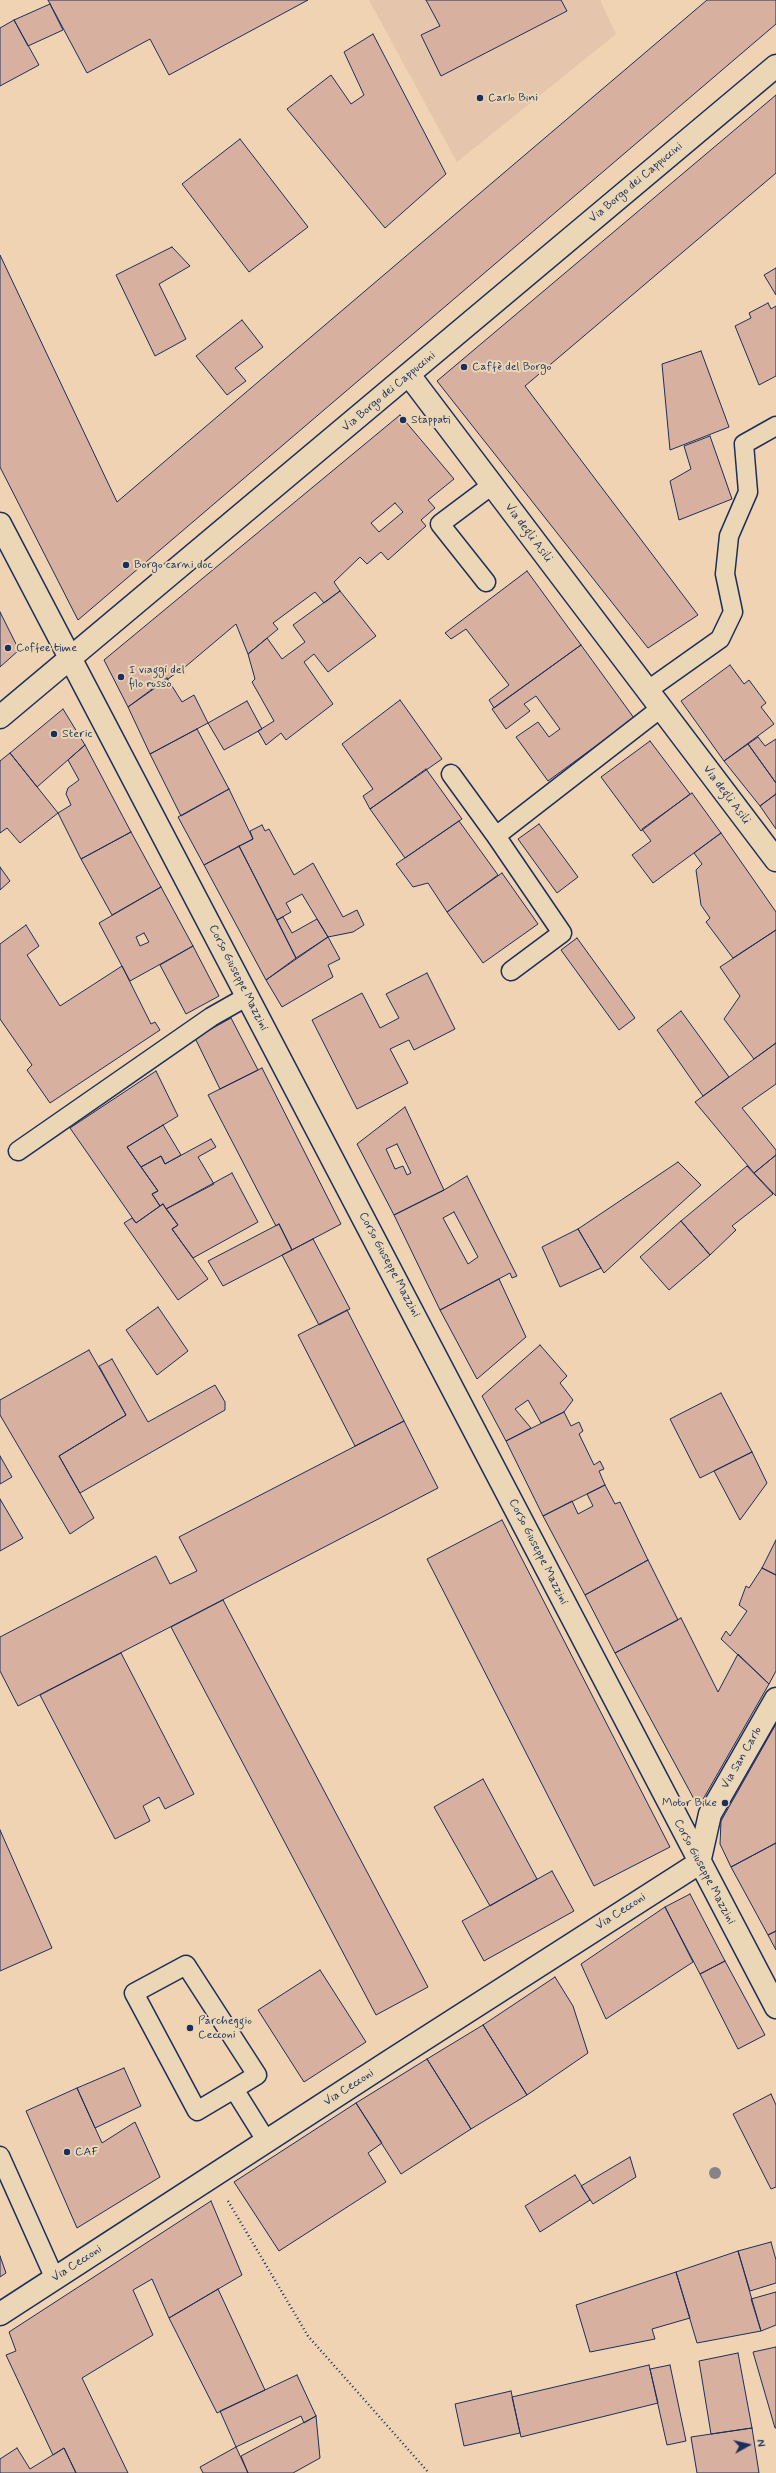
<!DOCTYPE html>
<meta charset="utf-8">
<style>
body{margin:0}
#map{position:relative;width:776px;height:2473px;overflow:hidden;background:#f0d3b2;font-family:Mynerve,sans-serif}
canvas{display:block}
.north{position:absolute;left:728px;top:2425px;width:40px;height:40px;-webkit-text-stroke:3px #ebd7b5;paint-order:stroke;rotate:82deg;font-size:11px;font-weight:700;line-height:16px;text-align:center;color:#1b2f5e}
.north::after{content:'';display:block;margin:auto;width:14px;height:18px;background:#1b2f5e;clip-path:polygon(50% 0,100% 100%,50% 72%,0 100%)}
</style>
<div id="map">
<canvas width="776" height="2473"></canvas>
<div class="north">N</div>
</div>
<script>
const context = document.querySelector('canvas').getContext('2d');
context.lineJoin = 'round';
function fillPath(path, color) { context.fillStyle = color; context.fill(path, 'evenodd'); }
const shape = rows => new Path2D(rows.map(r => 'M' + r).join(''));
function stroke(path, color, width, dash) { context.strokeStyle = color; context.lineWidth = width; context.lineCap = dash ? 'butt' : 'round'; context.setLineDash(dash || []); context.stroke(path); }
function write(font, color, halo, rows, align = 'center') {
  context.font = font + ' Mynerve,sans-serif'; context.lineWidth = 4; context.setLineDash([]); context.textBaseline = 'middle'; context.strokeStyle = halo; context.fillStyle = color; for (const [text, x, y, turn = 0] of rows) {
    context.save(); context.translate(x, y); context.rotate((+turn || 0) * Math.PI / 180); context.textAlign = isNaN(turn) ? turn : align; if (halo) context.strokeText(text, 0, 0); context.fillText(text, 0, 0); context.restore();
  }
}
fillPath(shape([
 [369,0,600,0,616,34,457,162]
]), '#e5c5ab');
const building = shape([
 [48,0,308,0,169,75,150,39,87,73,48,0],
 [426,0,561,0,567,11,441,76,421,35,440,26,426,0],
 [707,0,776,0,776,24,78,620,0,467,0,255,117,502,707,0],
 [50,4,63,30,28,46,14,20,50,4],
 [14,20,39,65,0,86,0,28,14,20],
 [373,34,446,174,385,228,287,109,331,75,351,104,364,95,344,52,373,34],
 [776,95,776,173,525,386,698,615,648,648,437,381,776,95],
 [240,139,308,227,249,272,182,184,240,139],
 [172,247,190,266,159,284,186,339,155,356,116,275,172,247],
 [776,268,776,295,764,275,776,268],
 [768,303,771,309,776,306,776,376,759,385,735,326,751,318,749,313,768,303],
 [242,320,263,347,235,368,246,381,227,395,196,356,242,320],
 [701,351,729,427,670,450,662,364,701,351],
 [400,415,454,479,428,500,435,508,421,520,426,526,388,560,381,552,367,564,360,557,334,582,340,591,324,603,315,592,273,623,278,629,248,654,236,624,185,667,128,707,104,660,400,415],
 [395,503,403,512,379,532,371,523,395,503],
 [710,436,732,499,679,520,670,481,691,469,684,446,710,436],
 [527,571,581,645,494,708,489,700,509,685,466,629,451,639,445,633,527,571],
 [340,591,376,636,328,672,314,654,304,662,333,704,286,740,281,733,266,745,258,731,274,721,252,682,255,679,248,654,267,638,282,659,305,642,293,625,340,591],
 [0,612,19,650,0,667,0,612],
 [581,645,634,718,548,781,516,737,538,722,549,737,560,729,536,696,524,704,530,711,506,729,492,709,581,645],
 [730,665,744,684,749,680,766,703,761,707,774,724,724,761,681,701,730,665],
 [167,678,182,702,194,695,208,723,150,754,128,707,167,678],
 [400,700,442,759,370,809,363,796,373,789,342,744,400,700],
 [247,701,262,729,224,750,208,723,247,701],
 [63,709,85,745,37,787,10,753,63,709],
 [197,729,229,789,181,816,150,754,197,729],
 [758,737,765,746,776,739,776,783,748,744,758,737],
 [650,741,690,794,641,831,601,777,650,741],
 [748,744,776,783,776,794,760,806,724,761,748,744],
 [85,745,131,832,81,859,58,813,71,805,66,794,68,788,79,780,68,760,85,745],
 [10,753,58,813,20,843,7,828,0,833,0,761,10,753],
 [426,769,462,819,405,858,370,809,426,769],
 [229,789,253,839,204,865,178,817,229,789],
 [692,793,721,833,653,883,632,855,651,841,642,829,692,793],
 [776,794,776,829,760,806,776,794],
 [459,821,498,875,447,912,428,883,413,887,396,864,459,821],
 [539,824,578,877,557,893,518,839,539,824],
 [262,825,265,831,269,829,294,875,313,863,343,917,357,910,364,925,353,932,328,937,302,894,286,903,291,912,277,920,239,846,253,839,250,831,262,825],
 [131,832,161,887,112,915,81,859,131,832],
 [721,833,776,912,776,930,733,958,706,922,710,918,701,905,696,870,702,864,694,853,721,833],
 [239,846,296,958,266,980,204,865,239,846],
 [0,867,10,881,0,890,0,867],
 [502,873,538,924,483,963,447,912,502,873],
 [161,887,193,946,130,981,99,923,161,887],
 [144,933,149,942,140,946,136,937,144,933],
 [283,917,292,933,317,919,328,937,296,958,277,920,283,917],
 [26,925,39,946,27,955,60,1006,122,966,151,1024,155,1022,160,1030,50,1103,27,1070,32,1065,0,1019,0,944,26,925],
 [776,930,776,1043,754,1059,724,1019,740,996,720,967,776,930],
 [328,937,340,959,328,965,333,977,282,1007,266,980,328,937],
 [577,938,635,1018,619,1030,561,950,577,938],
 [193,946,219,996,186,1014,160,965,193,946],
 [427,973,455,1029,414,1050,409,1040,390,1049,408,1083,357,1109,312,1020,362,993,380,1028,399,1018,386,994,427,973],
 [681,1011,729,1077,703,1096,657,1030,681,1011],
 [231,1018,258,1070,220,1089,195,1038,231,1018],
 [776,1043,776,1084,742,1108,776,1150,776,1155,754,1173,695,1102,776,1043],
 [262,1068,341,1224,292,1250,279,1224,276,1226,208,1095,262,1068],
 [156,1071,178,1116,127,1147,158,1191,152,1194,160,1206,136,1223,70,1128,156,1071],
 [405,1107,444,1190,394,1215,357,1144,405,1107],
 [397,1144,411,1173,407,1175,403,1166,395,1169,386,1149,397,1144],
 [163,1125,181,1155,165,1164,161,1156,141,1167,127,1147,163,1125],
 [211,1139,216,1147,198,1157,214,1184,166,1209,163,1204,160,1206,152,1194,158,1191,141,1167,161,1156,165,1164,211,1139],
 [776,1155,776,1196,754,1173,776,1155],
 [678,1162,701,1185,604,1273,578,1229,678,1162],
 [747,1166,773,1194,732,1226,736,1230,710,1255,681,1221,747,1166],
 [232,1173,258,1222,193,1258,172,1229,178,1225,166,1209,232,1173],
 [467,1176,517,1276,512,1278,510,1273,440,1310,394,1215,444,1190,467,1176],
 [454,1212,478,1257,468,1264,443,1218,454,1212],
 [163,1204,178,1225,172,1229,208,1279,178,1300,124,1223,132,1218,136,1223,163,1204],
 [681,1221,710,1255,669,1290,640,1257,681,1221],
 [279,1224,292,1250,223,1286,208,1261,279,1224],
 [578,1229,601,1268,560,1287,542,1247,578,1229],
 [313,1239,350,1309,319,1325,282,1255,313,1239],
 [499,1279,526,1337,477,1379,440,1310,499,1279],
 [158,1307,188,1351,157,1375,126,1330,158,1307],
 [347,1310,404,1421,355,1446,298,1335,347,1310],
 [540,1345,567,1376,560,1383,573,1400,564,1412,541,1423,528,1400,515,1409,531,1428,506,1441,482,1396,540,1345],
 [89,1350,126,1415,59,1456,94,1518,70,1534,0,1415,0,1400,89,1350],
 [112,1359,148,1422,215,1385,225,1402,225,1410,80,1493,59,1456,126,1415,99,1366,112,1359],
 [721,1393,752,1452,700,1478,670,1419,721,1393],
 [564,1412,571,1426,579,1422,583,1431,579,1434,594,1465,600,1461,604,1469,599,1471,605,1485,543,1516,506,1441,564,1412],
 [404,1421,438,1488,18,1706,0,1671,0,1637,156,1556,170,1584,197,1571,179,1537,404,1421],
 [752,1452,767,1483,740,1520,714,1471,752,1452],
 [0,1456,12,1477,0,1484,0,1456],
 [605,1485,615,1504,620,1502,648,1560,585,1595,543,1516,572,1501,578,1514,593,1506,587,1494,605,1485],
 [0,1499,23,1538,0,1551,0,1499],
 [502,1520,670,1847,594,1886,427,1559,502,1520],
 [776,1540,776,1575,762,1568,776,1540],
 [648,1560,678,1620,615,1653,585,1595,648,1560],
 [762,1568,776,1575,776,1671,769,1684,721,1639,726,1631,730,1636,747,1611,739,1605,746,1586,749,1588,762,1568],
 [223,1600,428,1987,376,2015,171,1627,223,1600],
 [681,1618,718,1692,738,1654,769,1684,702,1801,694,1799,615,1653,681,1618],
 [121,1653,194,1794,165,1809,159,1797,143,1806,150,1821,115,1839,40,1695,121,1653],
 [776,1724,776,1843,731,1867,720,1844,721,1821,776,1724],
 [483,1779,537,1879,490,1906,434,1807,483,1779],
 [0,1830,52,1948,0,1971,0,1830],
 [776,1843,776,1931,768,1935,731,1867,776,1843],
 [552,1871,574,1911,484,1961,462,1921,552,1871],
 [690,1894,725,1961,700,1974,665,1907,690,1894],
 [665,1907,693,1962,606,2019,581,1964,665,1907],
 [776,1931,776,1950,768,1935,776,1931],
 [725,1961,765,2035,738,2049,700,1974,725,1961],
 [320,1970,366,2042,304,2082,258,2010,320,1970],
 [555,1977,573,2006,588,2053,527,2095,483,2025,555,1977],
 [483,2025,527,2095,471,2129,427,2059,483,2025],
 [427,2059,471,2129,401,2174,356,2103,427,2059],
 [124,2068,141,2106,95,2128,77,2088,124,2068],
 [77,2088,102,2143,135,2122,160,2177,77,2228,26,2111,77,2088],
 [771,2094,776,2105,776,2187,771,2189,733,2114,771,2094],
 [356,2103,382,2143,368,2153,386,2182,279,2251,234,2182,356,2103],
 [630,2157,636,2177,593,2204,581,2186,630,2157],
 [575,2175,590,2200,540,2232,525,2206,575,2175],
 [211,2201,242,2275,169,2318,152,2279,133,2290,153,2335,82,2378,128,2473,76,2473,64,2448,53,2455,6,2355,16,2351,9,2332,211,2201],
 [771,2242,776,2260,776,2283,750,2291,738,2251,771,2242],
 [738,2251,761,2331,697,2343,676,2272,738,2251],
 [0,2256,6,2273,0,2277,0,2256],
 [676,2272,690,2318,652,2329,655,2339,590,2352,576,2305,676,2272],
 [218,2289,265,2390,217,2413,169,2318,218,2289],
 [776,2292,776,2325,761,2331,751,2299,776,2292],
 [776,2347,776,2428,775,2428,753,2352,776,2347],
 [738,2353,752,2428,711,2434,699,2361,738,2353],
 [649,2365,658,2403,521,2437,512,2397,649,2365],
 [670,2365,686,2441,667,2445,650,2369,670,2365],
 [297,2375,316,2416,304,2423,301,2416,236,2447,220,2411,297,2375],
 [511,2391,520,2433,464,2446,455,2404,511,2391],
 [316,2416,320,2458,293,2473,248,2473,241,2456,316,2416],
 [752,2428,759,2473,697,2473,691,2437,752,2428],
 [236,2447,248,2473,203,2473,200,2467,236,2447],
 [17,2448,30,2469,64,2448,76,2473,0,2473,0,2459,17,2448]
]);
fillPath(building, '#d8b0a0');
stroke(building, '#1b2f5e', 1);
const lane = shape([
 [486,582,440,524,492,485],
 [648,690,720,639,733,612,725,574,729,536,748,492,744,444,776,426],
 [451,774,496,836],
 [511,971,562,933,496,836,661,708],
 [18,1151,211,1017,248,996],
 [234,2089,197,2111,134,1993,186,1965,257,2075,234,2089,267,2142],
 [0,2156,55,2279]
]);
const street = shape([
 [409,375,776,860],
 [0,524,776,2007],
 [0,717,776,66],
 [699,1863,710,1814,776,1699],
 [0,2314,390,2061,699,1863]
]);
stroke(lane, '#1b2f5e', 21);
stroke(street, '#1b2f5e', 25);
stroke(shape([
 [228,2201,308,2336,429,2473]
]), '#1b2f5e', 2.5, [1, 3]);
stroke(lane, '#ebd7b5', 18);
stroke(street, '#ebd7b5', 22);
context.fillStyle = '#858387';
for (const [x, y] of [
 [715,2173]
]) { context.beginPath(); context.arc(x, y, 6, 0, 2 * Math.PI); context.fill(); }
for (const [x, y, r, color] of [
 [480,98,4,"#1b2f5e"],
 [464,367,4,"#1b2f5e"],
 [403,420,4,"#1b2f5e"],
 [126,565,4,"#1b2f5e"],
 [8,648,4,"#1b2f5e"],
 [121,677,4,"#1b2f5e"],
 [54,734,4,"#1b2f5e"],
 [725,1803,4,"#1b2f5e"],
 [190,2028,4,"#1b2f5e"],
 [67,2152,4,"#1b2f5e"]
]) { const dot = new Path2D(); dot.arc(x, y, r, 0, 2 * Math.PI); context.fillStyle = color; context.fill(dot); stroke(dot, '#ebd7b5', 1.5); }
write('12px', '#1b2f5e', '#ebd7b5', [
 ["Carlo Bini",488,98],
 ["Caffè del Borgo",472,367],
 ["Stappati",411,420],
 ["Borgo carni doc",134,565],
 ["Coffee time",16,648],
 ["I viaggi del",129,670],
 ["filo rosso",129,684],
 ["Steric",62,734],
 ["Motor Bike",717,1803,"right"],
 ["Parcheggio",198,2021],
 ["Cecconi",198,2035],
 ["CAF",75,2152]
], 'left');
write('12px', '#1b2f5e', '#ebd7b5', [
 ["Via Borgo dei Cappuccini",636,183,-40],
 ["Via Borgo dei Cappuccini",389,392,-40],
 ["Via degli Asili",528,533,53],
 ["Via degli Asili",726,795,53],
 ["Corso Giuseppe Mazzini",238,978,63],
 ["Corso Giuseppe Mazzini",389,1265,62],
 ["Corso Giuseppe Mazzini",538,1552,63],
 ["Via San Carlo",742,1758,-60],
 ["Corso Giuseppe Mazzini",704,1872,62],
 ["Via Cecconi",621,1912,-33],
 ["Via Cecconi",349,2088,-33],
 ["Via Cecconi",77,2264,-33]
]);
</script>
